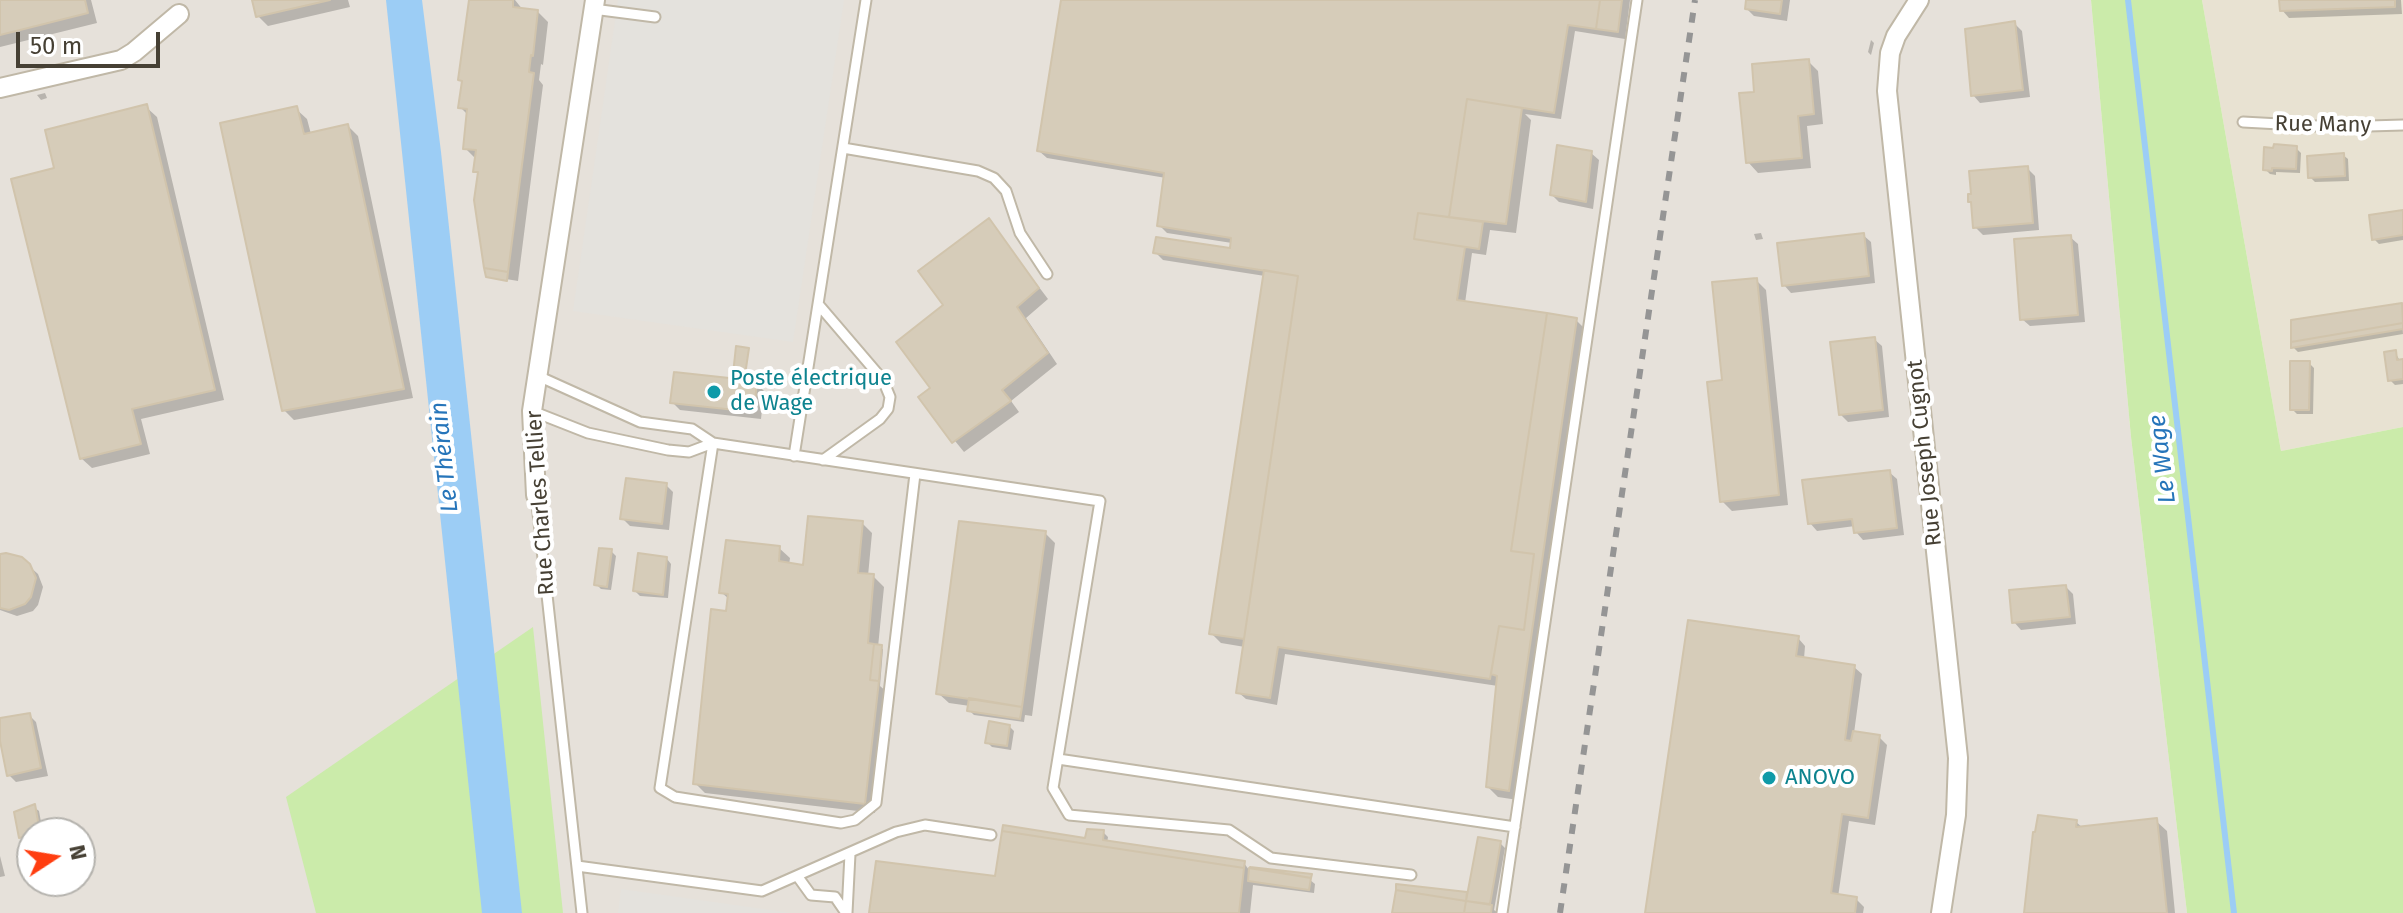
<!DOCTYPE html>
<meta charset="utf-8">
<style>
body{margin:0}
#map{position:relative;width:2403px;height:913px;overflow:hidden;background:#f4f0e5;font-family:"Fira Sans",sans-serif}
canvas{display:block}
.north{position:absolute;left:16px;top:817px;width:80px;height:80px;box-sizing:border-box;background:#fff;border:2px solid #b5b3ae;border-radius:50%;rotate:78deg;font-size:22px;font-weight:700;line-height:32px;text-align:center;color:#464034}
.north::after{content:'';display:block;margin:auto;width:28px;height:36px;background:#ff3e10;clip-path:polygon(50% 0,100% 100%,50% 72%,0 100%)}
.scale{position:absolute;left:16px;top:32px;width:144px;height:36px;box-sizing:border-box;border:4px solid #464034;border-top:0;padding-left:10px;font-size:24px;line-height:28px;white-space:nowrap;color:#464034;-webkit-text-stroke:6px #fff;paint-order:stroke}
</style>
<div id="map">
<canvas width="2403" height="913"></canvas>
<div class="north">N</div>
<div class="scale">50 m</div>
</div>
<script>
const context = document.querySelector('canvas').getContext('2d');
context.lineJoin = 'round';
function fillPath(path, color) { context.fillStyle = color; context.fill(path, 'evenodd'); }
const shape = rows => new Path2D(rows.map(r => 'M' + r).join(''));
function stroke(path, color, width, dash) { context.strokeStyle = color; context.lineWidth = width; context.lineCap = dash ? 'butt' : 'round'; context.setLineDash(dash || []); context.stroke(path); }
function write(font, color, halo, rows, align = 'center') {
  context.font = font + ' "Fira Sans",sans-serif'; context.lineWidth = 8; context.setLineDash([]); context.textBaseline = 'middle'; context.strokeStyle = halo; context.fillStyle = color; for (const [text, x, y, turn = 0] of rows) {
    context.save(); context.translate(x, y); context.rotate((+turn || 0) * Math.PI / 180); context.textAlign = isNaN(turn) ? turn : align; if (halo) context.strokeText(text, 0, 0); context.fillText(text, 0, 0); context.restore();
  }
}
fillPath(shape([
 [2202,0,2403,0,2403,427,2281,451]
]), '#e8e2d2');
fillPath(shape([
 [0,0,2091,0,2131,437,2187,913,0,913],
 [32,833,80,833,80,881,32,881]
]), '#e6e1da');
fillPath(shape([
 [2091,0,2202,0,2281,451,2403,427,2403,913,2187,913,2131,437],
 [533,627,563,913,316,913,286,797]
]), '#cbebaa');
fillPath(shape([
 [618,0,844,0,793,342,573,311],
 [621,889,792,913,618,913]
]), '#e4e2dd');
fillPath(shape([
 [386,0,422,0,441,152,522,913,482,913]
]), '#9ccdf5');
fillPath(shape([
 [0,0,91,0,97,23,0,47],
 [254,0,348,0,350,7,268,26,258,16],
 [471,0,515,0,523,10,538,12,548,22,543,65,541,64,539,80,543,85,518,281,488,276,479,175,476,171,475,158,465,148,468,115,460,107,464,84,460,80],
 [1063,0,1630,0,1625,39,1575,31,1561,119,1525,114,1531,120,1516,233,1490,230,1486,255,1472,253,1465,303,1576,320,1586,330,1518,800,1498,797,1488,787,1498,686,1285,654,1277,705,1246,699,1238,692,1245,647,1221,643,1211,633,1265,276,1163,260,1155,252,1232,251,1232,243,1167,233,1159,225,1166,178,1047,158,1039,151],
 [1748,0,1790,0,1787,21,1754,16,1747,9],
 [2281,0,2401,0,2402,14,2289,18,2282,10],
 [2015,24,2022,31,2030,97,1980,103,1973,95],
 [1871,40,1874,43,1871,55,1868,52],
 [1808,61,1818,71,1823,124,1807,126,1811,168,1758,173,1748,162,1757,94],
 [45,93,47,98,41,100,37,95],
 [146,107,157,117,224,400,141,419,150,454,92,468,81,458,56,169],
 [296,109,307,119,311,134,348,126,358,136,413,398,294,420,284,410],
 [2296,148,2301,153,2300,173,2276,172,2276,175,2270,174,2265,169],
 [1591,153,1599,160,1593,209,1559,202,1552,195],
 [2343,155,2348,159,2349,181,2315,182,2310,177],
 [2027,168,2035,176,2039,230,1983,235,1975,227],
 [2403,212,2403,240,2379,244,2374,239],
 [989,221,1048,299,1026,318,1057,364,1011,401,1019,412,964,452,920,398,932,388,946,306],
 [1761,233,1763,239,1756,240,1754,234],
 [1863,235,1871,242,1875,283,1791,293,1784,285],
 [2070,237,2078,244,2085,322,2030,326,2022,319],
 [1756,280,1766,290,1788,505,1732,511,1722,501,1725,381],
 [2401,305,2403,334,2298,352,2293,347],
 [1874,339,1882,346,1889,417,1848,422,1840,414],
 [748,350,746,376,737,375,735,373],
 [2395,352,2400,361,2403,361,2403,384,2395,385,2390,380],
 [2309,363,2314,368,2313,414,2297,414,2292,409],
 [756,383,764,391,761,419,680,410,672,402],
 [1889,472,1897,479,1904,535,1863,540,1856,532,1855,526,1817,531,1810,523],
 [666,485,673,492,669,530,630,526,622,518],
 [862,523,872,533,868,576,873,576,884,587,878,647,883,649,880,686,888,693,875,813,705,793,695,783,730,600,721,592,779,548,790,558,789,565,804,567],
 [1045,533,1055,543,1032,716,1025,715,1024,722,974,715,969,710,970,706,949,703,938,693],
 [611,551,616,556,611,590,601,589,596,584],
 [0,557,21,559,38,574,43,587,38,605,33,611,17,616,0,610],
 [667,559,671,564,668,598,640,596,635,591],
 [2066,587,2073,594,2076,624,2021,630,2014,622],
 [1798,638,1805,646,1804,659,1854,667,1862,674,1854,733,1879,737,1887,745,1875,825,1849,821,1838,897,1856,899,1864,907,1863,913,1647,913],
 [29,715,36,722,48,776,16,782,9,775,0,720],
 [1009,726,1014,731,1011,750,992,747,987,742],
 [34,807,39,811,43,833,32,833,32,840,26,842,21,837],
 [2156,821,2167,831,2175,913,2026,913,2076,822,2083,828],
 [1103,832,1108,837,1107,843,1244,863,1249,870,1310,880,1315,884,1314,893,1253,885,1250,913,871,913,996,879],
 [1500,843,1505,848,1494,910,1498,913,1394,913,1398,886,1469,894],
 [0,856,5,876,0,877]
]), '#0003');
stroke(shape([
 [2128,0,2234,913]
]), '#9ccdf5', 6);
const building = shape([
 [0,0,85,0,88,13,0,35,0,0],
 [252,0,330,0,256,17,252,0],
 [469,0,513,0,513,7,538,10,533,56,531,55,529,72,534,73,508,272,484,268,474,200,478,172,473,172,476,150,463,149,467,109,458,108,462,81,458,80,469,0],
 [1061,0,1600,0,1596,29,1568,25,1554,113,1467,99,1449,217,1418,213,1414,239,1465,247,1457,300,1547,313,1511,551,1534,554,1524,630,1499,626,1490,679,1278,647,1270,698,1236,693,1298,276,1153,253,1156,237,1230,248,1231,238,1157,226,1164,173,1037,151,1061,0],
 [1600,0,1622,0,1618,32,1596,29,1600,0],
 [1746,0,1782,0,1780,14,1745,9,1746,0],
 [2279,0,2395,0,2395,7,2280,11,2279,0],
 [2015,21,2023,90,1971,96,1965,29,2015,21],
 [1809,59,1814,114,1798,116,1802,158,1746,163,1739,93,1754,92,1752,64,1809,59],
 [1467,99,1522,108,1506,224,1449,217,1467,99],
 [147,104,215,390,132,409,141,444,80,459,11,179,54,168,45,130,147,104],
 [297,106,304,134,348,124,404,389,282,411,220,123,297,106],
 [2274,144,2297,146,2296,169,2272,168,2272,171,2263,170,2264,147,2273,148,2274,144],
 [1557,145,1592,151,1586,202,1550,195,1557,145],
 [2344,153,2345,176,2308,178,2307,156,2344,153],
 [2028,166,2033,223,1973,228,1971,202,1968,202,1968,194,1971,194,1969,171,2028,166],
 [2403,210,2403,235,2372,240,2369,215,2403,210],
 [1418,213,1483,222,1479,249,1414,239,1418,213],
 [989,218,1039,288,1017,307,1048,353,1002,390,1011,401,952,443,918,397,930,388,896,342,943,305,918,271,989,218],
 [1864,233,1869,276,1782,286,1777,243,1864,233],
 [2071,235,2078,315,2020,320,2014,239,2071,235],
 [484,268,508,272,507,281,486,277,484,268],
 [1264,270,1298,276,1244,639,1209,634,1264,270],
 [1757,278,1779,495,1720,502,1707,382,1722,380,1712,282,1757,278],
 [2402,303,2403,323,2291,342,2291,320,2402,303],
 [1547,313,1577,318,1509,791,1486,787,1497,676,1491,674,1499,626,1524,630,1534,554,1511,551,1547,313],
 [2403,323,2403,329,2291,348,2291,342,2403,323],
 [1875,337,1883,410,1839,415,1830,342,1875,337],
 [736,346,749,348,745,375,733,374,736,346],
 [2396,350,2397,360,2403,359,2403,379,2388,381,2384,352,2396,350],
 [2290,361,2310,361,2309,410,2290,410,2290,361],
 [674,372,757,381,754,412,670,403,674,372],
 [1890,470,1897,528,1854,533,1852,519,1808,524,1802,480,1890,470],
 [626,478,667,483,662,524,620,519,626,478],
 [808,516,863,521,858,573,874,574,868,643,874,644,870,680,879,681,865,804,693,784,711,609,726,611,728,594,719,593,726,540,780,546,779,561,803,565,808,516],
 [959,521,1046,531,1022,707,936,694,959,521],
 [599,548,612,549,607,587,594,585,599,548],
 [6,553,22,557,30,564,36,578,31,597,25,604,9,610,0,608,0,554,6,553],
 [638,553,667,557,663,595,633,591,638,553],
 [2066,585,2070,617,2012,623,2009,590,2066,585],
 [1688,620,1799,636,1796,656,1855,665,1845,740,1851,741,1853,731,1880,735,1868,818,1842,814,1831,893,1857,897,1855,913,1645,913,1688,620],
 [874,644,882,645,879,681,870,680,874,644],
 [969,698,1022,707,1020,719,967,711,969,698],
 [30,713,41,768,7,776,0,741,0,718,30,713],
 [989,721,1010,725,1007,746,985,743,989,721],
 [35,804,40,833,19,838,14,812,35,804],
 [2038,815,2077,820,2076,827,2157,818,2167,913,2024,913,2033,832,2035,832,2038,815],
 [1003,825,1085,838,1087,829,1104,830,1103,840,1245,861,1244,868,1002,831,1003,825],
 [1002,831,1244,868,1239,913,869,913,876,861,995,876,1002,831],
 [1478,837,1501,841,1490,904,1466,901,1478,837],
 [1250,867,1312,874,1311,878,1250,867],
 [1249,868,1311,878,1309,890,1248,881,1249,868],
 [1396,884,1467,892,1466,901,1396,890,1396,884],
 [1396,890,1466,901,1464,913,1392,913,1396,890],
 [1466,901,1492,905,1491,913,1464,913,1466,901]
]);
fillPath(building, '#d6ccb9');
stroke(building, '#d1c4ac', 2);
const lane = shape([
 [593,9,655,17],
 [2243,122,2335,127,2403,125],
 [843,148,978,171,994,178,1006,191,1020,233,1047,274],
 [818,304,883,380,890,397,888,409,880,419,823,460],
 [538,376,640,422,692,429,713,443,1100,501,1053,788,1069,815,1229,830,1271,858,1411,875],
 [532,411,588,433,668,450,689,452,713,443],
 [713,443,660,788,675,797,841,823,855,820,876,803,915,474],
 [794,456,866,0],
 [536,495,582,913],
 [1058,759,1515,827],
 [577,866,762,891,896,832,925,825,991,835],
 [798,877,811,895,835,897,846,913],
 [847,913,850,854],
 [1502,913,1637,0]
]);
const street = shape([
 [1919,0,1896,36,1890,53,1887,91,1958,758,1956,815,1941,913],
 [0,88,121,60,134,52,179,14],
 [536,495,532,411,595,0]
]);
stroke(lane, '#c0b8a7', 13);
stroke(street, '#c0b8a7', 22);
stroke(lane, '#fff', 9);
stroke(street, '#fff', 18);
stroke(shape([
 [1560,913,1695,0]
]), '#959595', 6, [10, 10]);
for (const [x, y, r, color] of [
 [714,392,8,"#0f9aa8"],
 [1769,778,8,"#0f9aa8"]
]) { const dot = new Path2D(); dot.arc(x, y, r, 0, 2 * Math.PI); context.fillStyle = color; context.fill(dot); stroke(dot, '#fff', 3); }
write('22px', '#464034', '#fff', [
 ["Rue Many",2323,125,1],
 ["Rue Joseph Cugnot",1925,453,-96],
 ["Rue Charles Tellier",541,503,-94]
]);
write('22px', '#0d838f', '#fff', [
 ["Poste électrique",730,379],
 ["de Wage",730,404],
 ["ANOVO",1785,778]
], 'left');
write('italic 24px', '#2675ba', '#fff', [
 ["Le Thérain",445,457,-96],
 ["Le Wage",2163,459,-97]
]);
</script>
